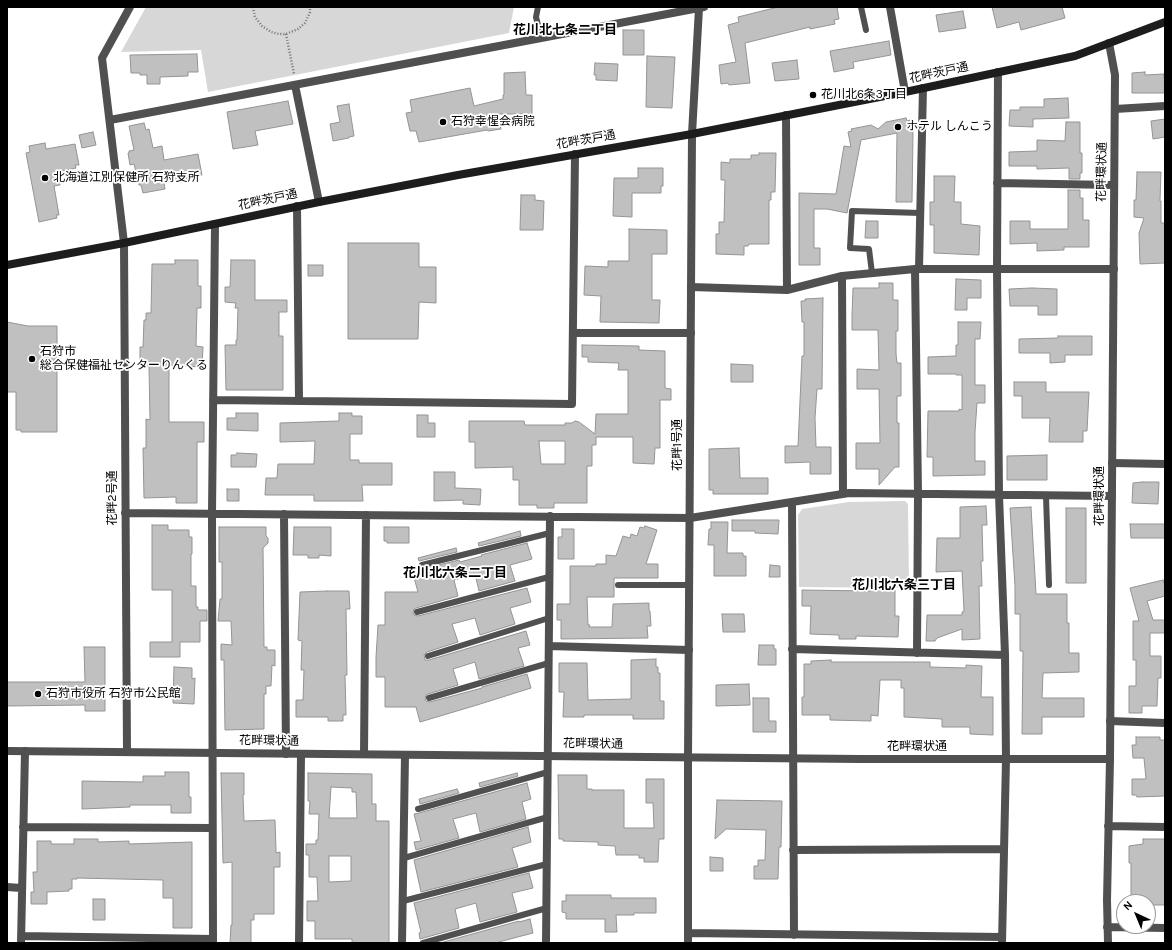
<!DOCTYPE html>
<html>
<head>
<meta charset="utf-8">
<style>
  body { margin:0 }
  #map { position:relative; width:1172px; height:950px; overflow:hidden; background:#fff; font-family:Karla,sans-serif }
  canvas { display:block }
  .frame { position:absolute; inset:0; border:8px solid #000; pointer-events:none }
  .north { position:absolute; left:1116px; top:894px; width:40px; height:40px; box-sizing:border-box; background:#fff; border:1px solid #999; border-radius:50%; rotate:316deg; font-size:11px; font-weight:700; line-height:16px; text-align:center; color:#000 }
  .north::after { content:''; display:block; margin:auto; width:14px; height:18px; background:#000; clip-path:polygon(50% 0,100% 100%,50% 72%,0 100%) }
</style>
</head>
<body>
<div id="map">
<canvas width="1172" height="950"></canvas>
<div class="frame"></div>
<div class="north">N</div>
</div>
<script>
const ctx = document.querySelector('canvas').getContext('2d');
ctx.lineJoin = 'round';
function paint(path, color) {
  ctx.fillStyle = color;
  ctx.fill(path, 'evenodd');
}
function poly(rows) {
  const path = new Path2D();
  for (const r of rows) {
    path.moveTo(r[0], r[1]);
    for (let i = 2; i < r.length; i += 2) path.lineTo(r[i], r[i + 1]);
  }
  return path;
}
function trace(path, color, width, dash) {
  ctx.strokeStyle = color;
  ctx.lineWidth = width;
  ctx.lineCap = dash ? 'butt' : 'round';
  ctx.setLineDash(dash || []);
  ctx.stroke(path);
}
function label(font, color, halo, rows, align = 'center') {
  ctx.font = font + ' Karla,"Noto Sans JP",sans-serif';
  ctx.lineWidth = 3.5;
  ctx.setLineDash([]);
  ctx.textBaseline = 'middle';
  ctx.strokeStyle = halo;
  ctx.fillStyle = color;
  for (const [text, x, y, turn = 0] of rows) {
    ctx.save();
    ctx.translate(x, y);
    ctx.rotate((+turn || 0) * Math.PI / 180);
    ctx.textAlign = isNaN(turn) ? turn : align;
    if (halo) ctx.strokeText(text, 0, 0);
    ctx.fillText(text, 0, 0);
    ctx.restore();
  }
}
const green = poly([
  [146,7,514,7,509,33,208,92,201,50,121,52],
  [905,501,908,504,909,588,799,587,798,515,802,509,849,502]
]);
const building = poly([
  [778,7,837,7,839,19,834,20,835,24,810,29,810,27,745,43,750,83,729,85,728,83,721,84,719,65,736,62,728,25,739,22,738,17,778,7],
  [992,7,1062,7,1065,18,1021,30,1019,22,997,28,992,7],
  [963,11,966,28,939,32,936,15,963,11],
  [623,30,644,30,644,55,623,55,623,30],
  [889,41,891,55,853,62,854,68,834,72,830,51,889,41],
  [197,54,198,72,188,72,188,76,160,77,160,84,147,84,147,75,140,75,140,73,131,73,130,55,197,54],
  [647,56,675,57,672,108,646,107,647,56],
  [797,60,799,79,775,81,772,63,797,60],
  [595,63,618,64,617,81,596,80,596,75,594,75,595,63],
  [525,72,526,95,532,95,532,114,498,114,501,129,488,131,487,130,419,142,416,131,410,131,406,113,412,112,410,100,470,88,474,106,503,99,503,95,504,95,504,73,525,72],
  [1145,72,1145,75,1164,74,1165,93,1132,93,1132,73,1145,72],
  [1068,98,1069,118,1033,119,1033,127,1009,126,1010,110,1020,110,1020,107,1044,107,1044,99,1068,98],
  [288,101,293,124,255,131,258,145,233,149,227,112,288,101],
  [349,104,354,136,349,137,349,138,333,141,330,124,340,122,337,106,349,104],
  [906,118,907,121,910,120,913,133,912,202,896,202,897,133,861,140,847,213,827,209,814,209,814,248,820,248,820,265,799,265,799,193,836,194,844,146,851,147,848,132,852,131,851,129,871,125,878,129,886,122,906,118],
  [1165,119,1165,137,1153,139,1151,121,1165,119],
  [1066,122,1080,122,1080,153,1082,153,1082,173,1080,173,1080,179,1069,179,1069,168,1037,169,1037,166,1009,166,1009,152,1037,151,1037,140,1065,141,1066,122],
  [144,123,146,130,149,129,153,148,162,146,164,160,198,154,202,175,164,183,165,189,143,193,141,185,139,185,134,164,130,165,128,153,129,153,129,151,134,150,129,126,144,123],
  [93,132,96,145,82,148,79,135,93,132],
  [45,143,46,149,75,144,79,165,75,165,76,168,58,172,60,185,54,186,59,215,56,215,57,218,39,222,26,153,30,152,29,146,45,143],
  [759,153,776,153,775,192,771,192,771,200,769,200,769,244,749,244,748,246,744,246,744,255,716,254,716,234,719,234,719,222,724,222,725,180,721,180,721,162,730,163,730,159,751,159,751,155,759,155,759,153],
  [638,168,663,168,663,186,661,186,661,193,632,193,632,217,613,216,614,178,638,178,638,168],
  [1137,172,1161,172,1160,201,1161,201,1161,223,1165,223,1165,263,1140,264,1139,233,1144,218,1134,217,1134,200,1136,200,1137,172],
  [934,176,955,176,954,202,961,202,961,224,980,226,979,255,934,253,934,225,930,225,930,202,934,202,934,176],
  [1068,190,1080,190,1080,198,1083,198,1083,220,1089,220,1089,247,1064,247,1064,250,1037,251,1037,243,1010,244,1010,221,1030,221,1030,229,1068,229,1068,190],
  [521,195,535,195,535,200,544,201,543,230,520,230,521,195],
  [866,221,878,221,878,238,865,238,866,221],
  [629,229,667,230,667,254,652,254,652,300,660,300,659,323,600,322,601,296,584,295,585,266,608,267,608,261,629,261,629,229],
  [348,243,419,243,419,267,436,267,436,303,419,302,418,339,348,339,348,243],
  [175,260,198,260,198,286,201,286,201,308,197,308,196,346,203,347,202,367,169,365,169,422,204,422,204,442,197,442,197,503,176,503,176,497,144,498,143,448,146,448,146,419,150,420,149,366,140,366,140,347,143,347,144,320,146,320,146,313,151,313,152,264,175,264,175,260],
  [231,260,255,260,255,300,287,300,287,312,279,312,279,336,283,336,283,390,226,390,225,345,236,345,236,340,237,340,238,308,235,308,236,303,225,302,225,287,230,287,231,260],
  [308,265,323,265,323,276,308,276,308,265],
  [956,279,981,280,981,298,967,298,967,310,955,310,956,279],
  [879,283,893,283,893,300,898,300,898,331,896,331,896,354,897,363,901,363,901,396,897,396,897,423,899,423,899,467,895,467,879,485,879,469,856,469,856,443,880,443,879,389,857,389,857,369,879,370,878,330,852,330,852,315,853,288,879,288,879,283],
  [1032,288,1057,289,1057,315,1038,315,1038,306,1010,306,1009,289,1032,288],
  [823,298,822,389,817,389,815,418,816,447,831,447,831,474,810,474,810,462,785,463,785,446,798,446,802,356,804,356,804,322,802,322,801,301,805,301,805,299,823,298],
  [7,322,28,326,57,326,57,432,21,432,21,430,16,430,16,392,7,392,7,322],
  [958,322,981,322,980,339,975,339,975,385,985,385,985,403,977,403,975,432,975,461,985,461,985,475,933,476,933,457,927,457,928,411,959,411,959,409,962,410,962,375,956,375,956,374,928,374,928,357,956,356,956,345,958,345,958,322],
  [1058,336,1092,336,1092,355,1065,355,1065,362,1050,363,1050,353,1019,353,1019,339,1058,338,1058,336],
  [582,345,639,346,639,350,665,351,665,388,671,389,671,400,660,400,660,448,655,448,654,464,633,463,633,437,596,437,596,445,592,445,592,466,587,466,587,503,554,503,554,508,537,508,537,505,519,505,519,480,513,480,513,467,475,468,475,442,469,442,469,421,524,421,525,425,565,425,565,423,572,423,575,421,579,422,595,434,596,414,628,414,628,370,618,370,619,363,588,362,588,357,582,357,582,345],
  [539,441,565,441,565,464,541,464,539,441],
  [731,364,753,365,753,382,731,382,731,364],
  [1014,382,1046,382,1046,392,1089,392,1087,431,1083,431,1083,442,1049,442,1050,418,1022,418,1022,396,1014,396,1014,382],
  [236,413,258,413,258,431,227,430,227,418,236,418,236,413],
  [339,413,352,413,352,416,362,416,362,434,350,434,350,460,359,460,359,463,392,463,392,485,362,485,363,501,314,501,314,495,265,495,266,478,277,478,278,464,314,464,315,441,280,442,280,423,339,421,339,413],
  [417,415,428,415,428,423,435,423,435,437,417,437,417,415],
  [739,448,740,478,768,478,768,494,713,494,713,490,709,490,709,449,739,448],
  [237,453,257,454,256,467,231,467,231,455,236,455,237,453],
  [1047,455,1047,480,1007,480,1007,456,1047,455],
  [434,472,455,472,455,488,481,489,480,505,463,504,463,500,434,501,434,472],
  [1142,482,1159,482,1158,504,1132,503,1133,483,1142,482],
  [227,489,239,489,239,501,227,501,227,489],
  [986,506,987,525,982,525,983,561,981,561,982,586,979,586,980,639,962,640,962,629,937,638,935,641,926,641,927,615,962,615,962,612,964,611,962,571,936,572,937,538,960,538,960,507,986,506],
  [1031,507,1036,594,1067,594,1067,623,1069,623,1069,653,1079,653,1079,672,1043,673,1042,698,1084,698,1084,717,1042,717,1042,734,1022,734,1023,651,1020,651,1020,614,1015,614,1015,586,1010,508,1031,507],
  [1066,508,1086,508,1086,583,1066,583,1066,508],
  [732,520,779,520,778,534,755,533,755,531,732,531,732,520],
  [711,522,728,522,727,553,743,553,743,556,746,556,746,576,714,576,714,545,708,545,709,529,711,529,711,522],
  [1130,524,1165,524,1165,538,1131,538,1130,524],
  [152,525,168,525,168,530,189,530,189,537,192,537,192,554,191,554,191,586,196,586,196,607,198,607,198,610,207,610,207,621,200,621,200,642,180,642,180,657,150,657,150,642,172,642,172,590,152,590,152,525],
  [645,526,657,530,646,564,658,564,658,578,614,578,614,597,587,597,588,625,590,625,589,627,612,627,613,604,649,603,649,610,650,611,651,626,647,626,648,638,561,639,561,620,557,620,557,604,570,604,570,566,596,566,596,564,606,564,606,555,616,556,623,536,630,538,631,534,637,536,640,527,644,528,645,526],
  [219,527,266,527,266,536,268,538,268,543,263,548,264,647,267,647,267,650,275,650,275,666,272,665,271,686,266,686,266,694,264,694,264,729,225,730,224,660,221,660,221,644,232,645,231,621,218,621,220,599,222,599,222,562,219,562,219,527],
  [294,527,331,527,331,556,319,555,319,558,308,558,308,555,293,555,294,527],
  [384,527,409,527,409,543,387,543,387,541,384,541,384,527],
  [562,529,574,529,574,559,558,559,558,537,562,537,562,529],
  [520,531,521,536,479,546,478,543,520,531],
  [527,543,532,559,510,565,515,581,479,591,475,574,454,580,458,596,416,608,414,609,413,613,414,615,418,616,527,588,531,602,510,608,515,624,480,635,475,618,452,624,458,642,427,652,424,655,425,660,429,660,526,631,530,645,518,648,524,666,479,679,475,662,453,669,458,685,428,694,426,695,425,699,426,701,430,702,482,688,482,687,527,674,531,688,477,705,420,722,416,707,385,707,385,677,376,677,376,657,378,625,385,625,385,592,418,592,413,574,419,573,418,570,459,560,460,562,482,556,481,555,527,543],
  [456,548,457,552,419,561,418,558,456,548],
  [770,565,780,566,780,577,769,577,770,565],
  [1163,580,1165,586,1165,596,1147,601,1153,620,1165,620,1165,633,1150,633,1150,656,1161,656,1161,678,1158,678,1157,706,1142,706,1142,713,1129,713,1129,686,1136,686,1136,660,1133,660,1133,621,1139,621,1130,588,1163,580],
  [871,589,895,590,895,616,899,616,898,637,856,636,856,639,839,639,839,635,810,634,811,606,802,606,802,590,871,591,871,589],
  [327,591,349,591,350,609,346,609,347,675,345,675,346,715,343,715,343,721,328,721,328,717,296,717,296,700,303,700,304,670,301,670,302,641,298,640,300,592,327,591],
  [722,614,744,614,745,632,723,632,722,614],
  [759,645,774,645,774,649,776,649,776,665,758,665,759,645],
  [84,647,105,647,105,711,85,711,85,705,7,706,7,682,85,682,84,647],
  [656,659,656,667,658,667,658,673,660,673,660,701,664,701,664,719,633,719,633,715,584,715,584,717,563,717,564,692,559,692,559,663,587,663,588,700,631,699,631,660,656,659],
  [831,660,831,662,930,662,930,667,966,668,966,665,982,666,981,697,993,697,993,735,970,734,970,727,942,727,942,719,904,717,904,688,901,688,901,680,880,680,878,716,871,715,871,721,830,720,830,715,802,715,802,697,804,697,804,664,811,664,811,661,831,660],
  [174,667,192,668,192,679,195,678,194,704,173,703,174,667],
  [749,684,750,705,716,706,716,685,749,684],
  [753,698,769,698,769,721,776,721,776,732,753,732,753,698],
  [1136,737,1160,737,1160,740,1165,740,1165,796,1137,797,1136,795,1132,795,1132,779,1146,779,1144,758,1133,758,1132,745,1136,745,1136,737],
  [165,772,189,772,189,797,191,797,191,813,171,813,171,805,130,805,130,807,82,809,82,781,143,782,143,776,165,776,165,772],
  [221,773,244,773,244,795,243,795,244,821,275,820,276,850,276,853,280,852,280,867,274,867,274,914,254,914,254,920,251,920,251,943,230,943,231,925,232,925,232,862,223,863,221,773],
  [308,773,372,774,372,804,376,804,376,821,389,821,389,943,352,943,352,939,315,939,315,921,307,921,307,901,318,901,317,877,309,877,309,855,306,855,306,844,316,844,316,840,318,840,319,814,309,814,310,801,308,801,308,773],
  [331,787,352,788,352,792,356,792,357,818,329,818,331,787],
  [329,856,351,856,351,881,329,882,329,856],
  [517,773,518,776,480,787,479,783,517,773],
  [558,775,587,775,587,789,592,789,592,790,624,790,624,828,654,828,653,803,646,803,646,779,664,779,664,839,659,839,658,862,644,862,644,858,639,858,639,855,616,855,615,846,598,845,598,842,563,841,563,839,559,839,558,775],
  [527,783,531,799,522,802,526,819,480,832,476,813,453,819,459,838,416,850,414,842,421,841,414,814,419,813,527,783],
  [457,789,459,793,420,804,419,799,457,789],
  [717,800,782,801,781,847,779,847,778,879,754,879,754,866,758,866,758,860,765,860,766,830,726,829,715,839,717,800],
  [528,827,531,842,512,848,518,867,421,892,414,860,528,827],
  [74,839,98,839,98,842,129,841,129,844,192,842,192,928,173,928,173,898,163,898,163,880,77,878,77,879,72,879,72,889,69,889,69,891,47,892,47,904,31,904,31,892,34,892,33,872,37,872,37,841,51,841,51,844,74,844,74,839],
  [1143,839,1165,839,1165,905,1148,905,1148,902,1131,902,1131,863,1129,863,1129,846,1143,844,1143,839],
  [710,857,723,858,723,871,710,871,710,857],
  [529,873,533,888,512,893,517,912,480,922,476,903,455,909,459,928,420,939,419,933,421,932,414,903,529,873],
  [566,895,611,895,611,898,656,898,656,913,634,913,634,915,616,915,617,932,605,932,605,919,566,919,566,913,562,912,562,901,566,901,566,895],
  [93,899,105,899,105,920,93,920,93,899],
  [530,919,533,933,495,943,440,943,519,921,519,922,530,919]
]);
const path = poly([
  [253,7,255,17,262,26,271,32,279,34,286,34,298,29,305,23,310,12,310,7],
  [286,34,294,74]
]);
const service = poly([
  [538,7,536,17,541,38],
  [861,7,866,30],
  [872,273,869,249,850,248,852,211,921,213],
  [1046,496,1049,585],
  [422,565,550,533],
  [618,585,689,585],
  [417,612,549,577],
  [428,656,549,618],
  [429,698,549,663],
  [418,809,548,772],
  [404,858,548,817],
  [403,901,547,864],
  [423,943,547,908]
]);
const minor = poly([
  [890,7,905,92],
  [998,72,997,268,999,495,1005,655,1006,759,1002,943],
  [295,85,319,202],
  [1115,109,1165,106],
  [786,115,787,290],
  [110,120,704,7],
  [692,134,699,8],
  [997,183,1114,185],
  [297,206,299,401],
  [915,269,918,494,917,653],
  [919,269,923,88],
  [842,276,843,494],
  [691,287,787,290,842,276,915,269,1114,269],
  [573,333,691,333],
  [213,400,572,404,575,154],
  [1112,463,1165,464],
  [792,502,794,935],
  [125,513,690,518,849,493,1112,496],
  [284,514,286,754],
  [549,646,689,650],
  [792,649,1005,655],
  [1110,721,1165,723],
  [127,752,124,243,102,58,130,7],
  [364,754,366,515],
  [1108,826,1165,827],
  [23,827,212,828],
  [793,850,1004,849],
  [7,887,21,888],
  [1107,927,1165,928],
  [688,933,1002,937],
  [21,936,213,939],
  [21,943,25,751],
  [213,943,212,513,215,224],
  [299,943,301,754],
  [402,943,405,755],
  [546,943,550,516],
  [688,943,688,757],
  [1108,943,1107,900,1110,759]
]);
const tertiary = poly([
  [7,751,861,759,1110,759,1115,75,1109,43],
  [688,757,692,134]
]);
const secondary = poly([
  [7,265,124,243,319,202,458,175,692,134,905,92,1075,56,1165,22]
]);
const markers = [
  [813,95,4,"#000"],
  [443,122,4,"#000"],
  [898,127,4,"#000"],
  [45,178,4,"#000"],
  [32,359,4,"#000"],
  [38,694,4,"#000"]
];
const streetNames = [
  ["花畔茨戸通",939,73,-12],
  ["花畔茨戸通",586,140,-10],
  ["花畔環状通",1102,172,-89],
  ["花畔茨戸通",268,200,-12],
  ["花畔1号通",678,445,-90],
  ["花畔環状通",1100,496,-90],
  ["花畔2号通",113,498,-90],
  ["花畔環状通",269,741,1],
  ["花畔環状通",593,744,1],
  ["花畔環状通",917,747]
];
const poiNames = [
  ["花川北6条3丁目",821,95],
  ["石狩幸惺会病院",451,122],
  ["ホテル しんこう",906,127],
  ["北海道江別保健所 石狩支所",53,178],
  ["石狩市",40,352],
  ["総合保健福祉センターりんくる",40,366],
  ["石狩市役所 石狩市公民館",46,694]
];
const neighbourhoodNames = [
  ["花川北七条二丁目",565,30],
  ["花川北六条二丁目",455,573],
  ["花川北六条三丁目",904,585]
];
paint(green, '#d7d7d7');
paint(building, '#c0c0c0');
trace(building, '#949494', 1);
trace(path, '#727272', 2.5, [1, 2]);
trace(service, '#505050', 6);
trace(minor, '#505050', 8);
trace(tertiary, '#505050', 8);
trace(secondary, '#1d1d1d', 8);
for (const [x, y, r, color] of markers) {
  const dot = new Path2D();
  dot.arc(x, y, r, 0, 2 * Math.PI);
  ctx.fillStyle = color;
  ctx.fill(dot);
  trace(dot, '#fff', 1.5);
}
label('12px', '#000', '#fff', streetNames);
label('12px', '#000', '#fff', poiNames, 'left');
label('bold 13px', '#000', '#fff', neighbourhoodNames);
</script>
</body>
</html>
